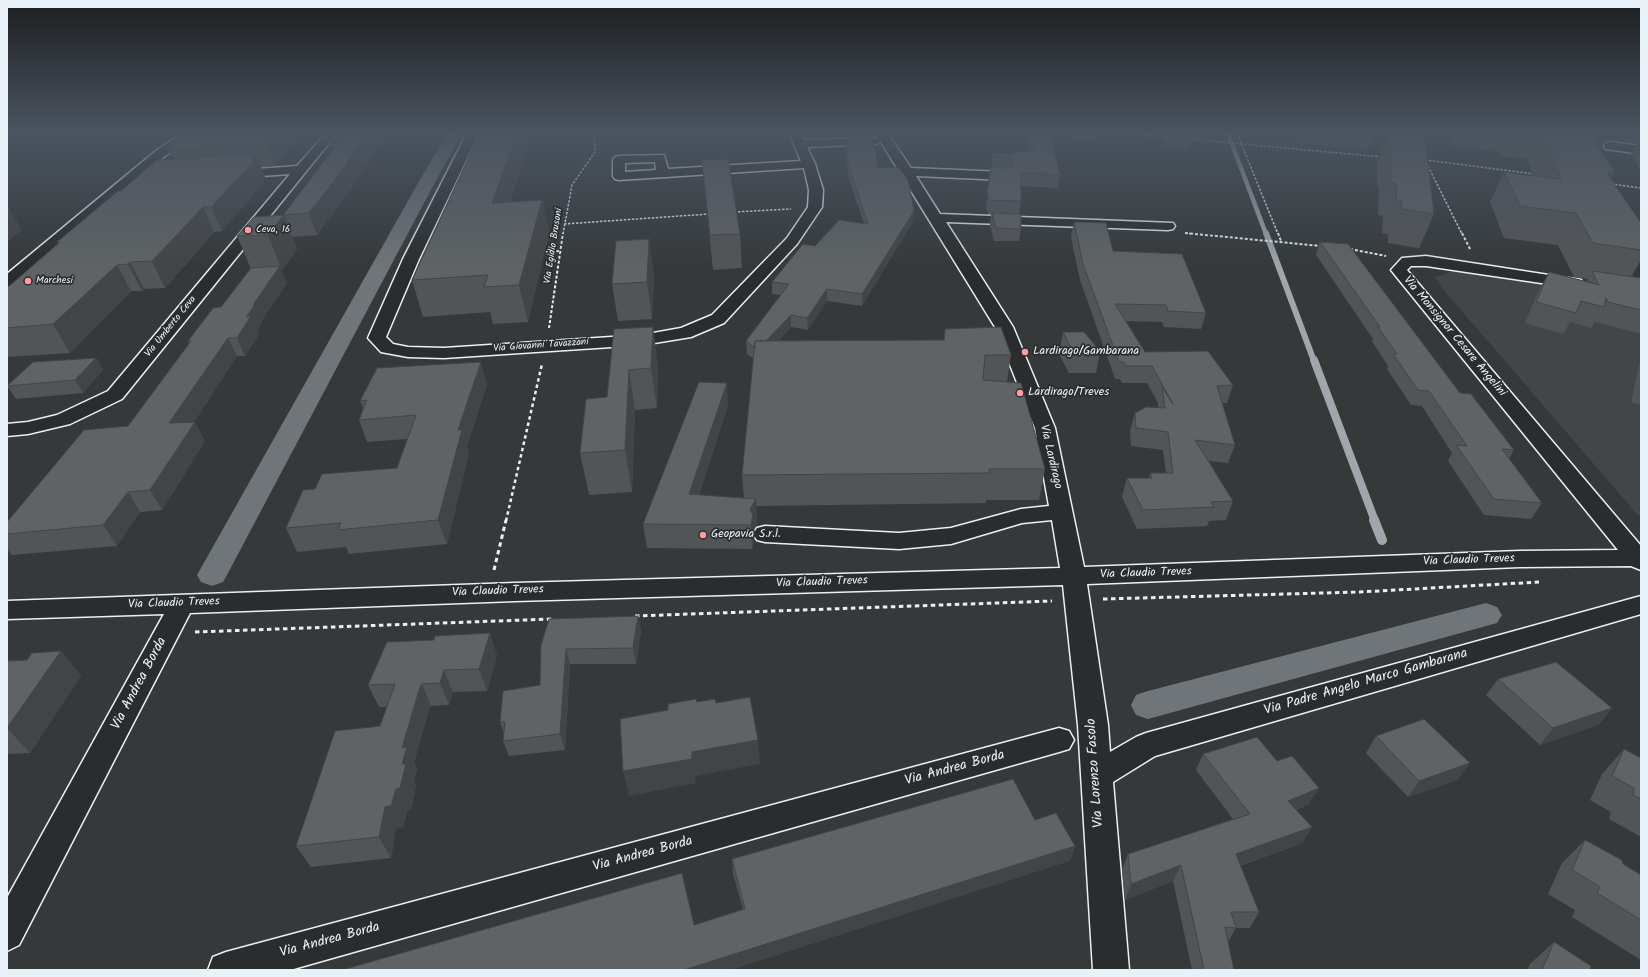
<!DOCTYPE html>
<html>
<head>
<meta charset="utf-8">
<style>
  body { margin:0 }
  #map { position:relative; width:1648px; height:977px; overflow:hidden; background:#35393a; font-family:Kalam,sans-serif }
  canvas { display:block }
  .frame { position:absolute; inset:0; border:8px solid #e8f1f8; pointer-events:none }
</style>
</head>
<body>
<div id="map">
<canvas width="1648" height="977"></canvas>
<div class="frame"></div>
</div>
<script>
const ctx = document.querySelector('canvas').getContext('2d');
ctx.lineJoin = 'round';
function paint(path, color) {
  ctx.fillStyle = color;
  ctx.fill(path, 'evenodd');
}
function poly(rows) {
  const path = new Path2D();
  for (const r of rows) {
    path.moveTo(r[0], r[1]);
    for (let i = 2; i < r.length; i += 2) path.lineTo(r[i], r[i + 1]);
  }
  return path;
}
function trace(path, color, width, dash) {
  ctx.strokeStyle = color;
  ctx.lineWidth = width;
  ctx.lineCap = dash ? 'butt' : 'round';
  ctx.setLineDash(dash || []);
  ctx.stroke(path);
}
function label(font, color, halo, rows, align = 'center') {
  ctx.font = font + ' Kalam,sans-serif';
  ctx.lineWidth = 3.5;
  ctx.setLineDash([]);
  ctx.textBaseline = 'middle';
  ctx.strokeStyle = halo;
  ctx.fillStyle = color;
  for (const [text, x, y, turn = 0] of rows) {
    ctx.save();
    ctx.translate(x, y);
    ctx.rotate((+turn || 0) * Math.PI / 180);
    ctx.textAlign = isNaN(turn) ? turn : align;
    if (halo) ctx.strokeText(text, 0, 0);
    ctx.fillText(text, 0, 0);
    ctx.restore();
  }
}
const built = poly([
  [1453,271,1597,292,1641,302,1641,517,1636,513,1442,288,1435,277]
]);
const streamFar3 = poly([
  [1228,133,1231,141],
  [1232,144,1266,234]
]);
const streamFar2 = poly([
  [1266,233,1314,361]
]);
const streamFar1 = poly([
  [1314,360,1375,521]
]);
const stream = poly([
  [1374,520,1382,540]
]);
const canal = poly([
  [449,133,463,133,442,169,227,575,223,582,212,586,201,582,197,575,426,169,449,133],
  [1486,603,1497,607,1502,615,1497,623,1148,719,1136,715,1131,705,1136,695,1148,691,1486,603]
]);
const pathFar3 = poly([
  [1117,133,1167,137],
  [1237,133,1278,234],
  [1416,133,1418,139],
  [1188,139,1382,157],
  [1425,160,1535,174],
  [1428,166,1462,234],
  [1611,184,1641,188],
  [734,212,791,209],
  [564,224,709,214],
  [1185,233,1193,234],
  [563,234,572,185,595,152,594,133]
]);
const pathFar2 = poly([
  [1185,233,1321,246],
  [1278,233,1281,241],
  [1462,233,1470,249],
  [1350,249,1386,256],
  [541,252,560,251],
  [549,328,563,233]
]);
const pathFar1 = poly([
  [506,521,542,364]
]);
const path = poly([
  [494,570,506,520],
  [1103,599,1360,592,1539,582],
  [635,616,1052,601],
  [195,632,552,619]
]);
const minor = poly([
  [183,133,198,133,165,156,13,285,7,287,7,274,157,150,183,133],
  [334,133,353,133,351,135,336,139,329,143,122,399,70,424,28,434,7,436,7,424,28,422,57,415,108,391,290,174,233,178,229,177,227,174,229,171,297,166,321,139,334,133],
  [467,133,479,133,419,259,386,337,393,344,408,347,444,348,642,335,681,328,712,315,787,238,808,207,809,190,804,168,619,180,615,179,613,176,613,160,615,157,619,156,664,155,668,169,801,161,789,133,801,133,804,140,879,138,875,133,887,133,911,168,1005,172,1009,173,1011,176,1009,179,1005,180,916,176,940,214,1173,223,1175,226,1173,229,1168,230,946,222,1013,327,1055,428,1084,567,1520,551,1618,550,1391,270,1402,258,1426,256,1581,280,1583,283,1581,286,1575,288,1426,266,1411,266,1407,270,1641,546,1641,570,1631,566,1520,567,1087,584,1108,725,1110,752,1136,737,1146,733,1641,596,1641,614,1155,756,1113,782,1129,970,1093,970,1078,725,1063,585,515,601,190,613,19,945,7,951,7,898,164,614,7,619,7,601,515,583,1060,568,1052,520,1022,523,951,544,899,549,765,542,757,540,753,534,757,528,765,526,899,533,951,528,1021,509,1049,506,1035,428,995,327,881,142,876,144,807,147,815,164,823,190,822,207,797,244,724,323,691,337,642,345,444,358,408,357,381,352,368,338,403,259,467,133],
  [655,162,656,170,625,172,625,163,655,162],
  [1610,142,1641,146,1641,154,1606,149,1604,146,1606,143,1610,142],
  [1059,728,1069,731,1074,740,1069,749,1059,752,290,970,208,970,213,957,226,952,1059,728]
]);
const wall = poly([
  [302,133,275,166,261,167,265,177,263,180,264,182,222,231,214,232,165,288,144,289,142,291,131,291,70,353,7,357,7,288,58,244,57,242,121,191,173,159,167,147],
  [382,133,384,138,351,189,317,235,292,237,297,249,282,270,281,270,287,283,262,320,262,322,257,330,259,334,245,356,237,356,194,422,205,441,162,510,140,512,117,546,12,555,7,549,7,522,128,426,189,344,188,341,221,307,251,269,237,236,283,215,333,149,329,139],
  [532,133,510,202,542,200,549,233,528,322,493,324,490,312,423,317,412,280],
  [845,133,862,133,862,136,845,137],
  [1026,133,1050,133,1060,175,1058,188,1021,186,1021,201,1019,214,1021,229,1019,241,994,241,990,225,991,214,988,214,986,207,993,153,1013,154,1014,151,1030,152],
  [1072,133,1099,133,1098,142,1071,140],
  [1163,133,1191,133,1188,149,1165,147],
  [1292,133,1374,133,1367,150,1293,142],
  [1451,133,1589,133,1615,173,1611,179,1641,223,1641,260,1631,277,1641,278,1641,334,1596,322,1595,321,1591,328,1570,322,1563,334,1525,323,1538,292,1549,272,1586,282,1588,279,1574,277,1558,245,1504,238,1490,202,1504,172,1533,175,1527,159,1500,156,1499,152,1455,146],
  [1619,133,1641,133,1641,171,1631,154,1637,144,1625,142],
  [1388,134,1434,214,1419,248,1388,243,1388,234,1382,233,1383,216,1378,215,1379,187,1377,186,1377,163],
  [846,137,878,168,913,221,862,306,827,301,808,330,791,327,778,341,1011,355,1007,382,1045,469,1039,500,986,500,986,503,756,506,757,523,754,530,754,539,752,549,647,548,643,524,728,405,699,495,744,499,742,475,754,359,747,354,746,341,781,295,772,294,772,282,815,246,864,224,848,176,846,147],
  [702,160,740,234,742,268,713,270],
  [1074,222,1113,251,1206,313,1201,329,1164,327,1162,322,1125,321,1145,352,1233,385,1227,403,1222,403,1235,445,1228,463,1209,461,1233,501,1226,520,1209,521,1207,526,1137,529,1122,497,1127,478,1149,478,1150,473,1166,473,1163,450,1131,446,1130,431,1135,413,1158,408,1158,403,1147,383,1122,383,1120,379,1115,379,1080,280,1071,237],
  [1320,242,1460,393,1514,450,1509,459,1542,503,1531,519,1484,515,1448,461,1452,453,1422,406,1411,405,1387,369,1388,366,1372,341,1373,339,1316,255],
  [654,274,652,319,618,321,612,284],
  [614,329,658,365,657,408,635,410,632,492,589,495,580,453,607,397],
  [1063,332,1100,351,1096,373,1069,373,1059,354],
  [1641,357,1641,405,1631,402],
  [96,358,103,370,83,393,16,399,7,386],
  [487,384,467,446,469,453,447,544,349,554,346,547,297,552,286,528,315,489,397,468,407,439,367,442,359,420,363,408,360,401],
  [638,616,641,631,636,664,570,664,565,750,509,756,503,741,504,734,500,722,540,685,541,645],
  [434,640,497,655,487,691,453,692,449,705,431,706,429,709,414,763,417,769,414,781,416,785,411,809,407,811,403,827,396,829,391,858,311,867,296,846,380,726,387,707,379,707,368,685],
  [61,651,81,676,30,753,7,754,7,661,27,660],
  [1498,679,1612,708,1598,725,1540,745,1486,695],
  [1376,736,1470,763,1457,780,1408,797,1366,753],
  [1624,749,1641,758,1641,837,1609,819,1611,812,1590,800,1602,774],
  [1203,754,1309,804,1296,810,1312,827,1302,843,1240,866,1259,912,1250,928,1236,928,1228,942,1234,970,1192,970,1173,881,1125,900,1122,870,1128,854,1233,819,1196,770],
  [1035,820,1075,846,1070,861,694,925,743,909,733,874,732,859],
  [1585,840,1623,864,1641,875,1641,960,1572,917,1575,910,1548,894,1562,863],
  [1554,942,1590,970,1527,970,1530,964]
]);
const shadedWall = poly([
  [277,133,302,133,275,166,266,144],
  [368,133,382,133,384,138,351,189,317,235,309,213],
  [517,133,532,133,499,236,492,203],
  [256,154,265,177,263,180,264,182,222,231,211,207],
  [542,200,549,233,528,322,519,285],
  [7,205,22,230,7,242],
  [203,207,214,232,165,288,152,261],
  [914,211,913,221,862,306,862,294],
  [284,215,297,249,282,270,268,235],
  [649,239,654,274,652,319,647,282],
  [130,262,144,289,142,291,128,264],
  [117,265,131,291,70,353,53,324],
  [280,266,287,283,262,320,262,322,257,330,259,334,245,356,237,338,253,305],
  [827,289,827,301,808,330,807,318],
  [791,315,791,327,758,363,758,350],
  [653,327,658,365,657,408,651,368],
  [228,338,237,356,180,443,169,423],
  [96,358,103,370,83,393,75,380],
  [481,362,487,384,467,446,469,453,447,544,438,520,458,430],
  [629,370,635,410,632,492,625,450],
  [727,383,728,405,691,518,689,494],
  [195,422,205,441,162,510,150,490],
  [128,492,140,512,117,546,103,525],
  [756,499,757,523,754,530,754,539,752,549,750,509],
  [638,616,641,631,636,664,633,648],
  [490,633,497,655,487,691,479,669],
  [566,649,570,664,565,750,560,734],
  [61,651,81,676,30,753,7,728],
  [444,670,453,692,449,705,440,683],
  [422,684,431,706,429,709,414,763,417,769,414,781,416,785,411,809,407,811,403,827,396,829,391,858,379,837,385,807,396,789,402,764,402,748,420,687],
  [1612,708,1598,725,1540,745,1553,728],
  [758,740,760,764,695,776,696,783,629,796,623,771,692,752],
  [1470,763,1457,780,1408,797,1419,781],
  [1319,788,1309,804,1279,817,1288,801],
  [1312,827,1302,843,1227,870,1236,854],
  [1075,846,1070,861,731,970,684,970],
  [1181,865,1173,881,1125,900,1131,884]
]);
const building = poly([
  [185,133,277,133,266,144,172,150,175,147,167,147,185,133],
  [334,133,368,133,344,168,309,213,283,215,342,138,329,139,334,133],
  [480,133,517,133,492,203,542,200,519,285,484,287,488,275,412,280,480,133],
  [1030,133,1050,133,1060,175,1021,172,1021,201,989,200,987,192,991,167,1007,168,1011,167,1014,163,1011,158,993,156,993,153,1014,154,1014,151,1034,152,1030,133],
  [1179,133,1191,133,1192,134,1179,133],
  [1542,133,1589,133,1615,173,1607,172,1615,185,1641,223,1641,250,1593,243,1576,213,1520,206,1504,172,1561,179,1542,133],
  [1388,134,1425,138,1434,214,1402,209,1401,201,1396,200,1396,184,1391,183,1391,156,1389,155,1388,134],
  [869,136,875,145,878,168,898,167,908,180,914,211,862,294,827,289,807,318,791,315,766,341,755,341,755,348,746,341,789,284,772,282,803,244,815,246,839,220,868,224,848,165,846,137,869,136],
  [256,154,252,160,255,160,211,207,203,207,152,261,130,262,128,264,117,265,53,324,7,328,7,288,60,242,57,242,118,191,121,191,157,160,256,154],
  [728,159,740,234,710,235,702,160,728,159],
  [992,213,1021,214,1021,229,996,228,992,213],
  [284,215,268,235,237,236,254,217,284,215],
  [1074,222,1106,223,1113,251,1182,254,1206,313,1168,311,1166,305,1115,304,1145,352,1208,351,1233,385,1217,386,1235,445,1195,440,1233,501,1211,502,1214,507,1143,510,1127,478,1152,478,1150,473,1173,473,1168,432,1136,428,1135,413,1146,407,1165,408,1162,387,1173,404,1152,366,1126,366,1124,362,1119,362,1083,264,1074,222],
  [649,239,647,282,612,284,616,241,649,239],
  [1320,242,1348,244,1460,393,1471,394,1514,450,1502,449,1542,503,1494,499,1456,445,1467,446,1429,391,1418,390,1393,354,1397,354,1378,327,1380,327,1320,242],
  [280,266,253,305,255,305,246,317,251,316,237,338,228,338,169,423,195,422,150,490,128,492,103,525,7,534,7,522,84,430,128,426,191,341,188,341,213,308,221,307,251,268,280,266],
  [1592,271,1641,278,1641,310,1608,302,1606,298,1604,307,1581,301,1576,313,1536,302,1549,272,1599,285,1592,271],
  [653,327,651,368,629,370,625,450,580,453,586,399,607,397,614,329,653,327],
  [1001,327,1011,355,985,355,983,380,1021,383,1045,469,989,469,990,473,742,475,755,341,944,340,945,329,1001,327],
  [1063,332,1084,332,1100,351,1073,352,1063,332],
  [96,358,75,380,7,386,33,362,96,358],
  [481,362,458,430,462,430,438,520,338,530,341,523,286,528,303,490,315,489,322,474,397,468,416,415,359,420,367,400,360,401,377,368,481,362],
  [699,382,727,383,689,494,756,499,750,509,753,515,751,525,643,524,699,382],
  [638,616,633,648,566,649,560,734,503,741,505,722,500,722,503,691,540,685,541,645,549,619,638,616],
  [490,633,479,669,444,670,440,683,422,684,420,687,402,748,407,747,402,764,406,764,400,788,396,789,391,806,385,807,379,837,296,846,335,731,380,726,395,684,368,685,387,642,434,640,435,636,490,633],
  [61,651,7,728,7,661,27,660,32,653,61,651],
  [1556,662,1612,708,1553,728,1498,679,1556,662],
  [750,697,758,740,692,752,692,759,623,771,620,719,668,710,668,704,696,699,697,702,715,699,716,703,750,697],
  [1424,719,1470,763,1419,781,1376,736,1424,719],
  [1257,737,1277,761,1292,756,1319,788,1288,801,1312,827,1236,854,1259,912,1231,912,1236,928,1225,927,1234,970,1204,970,1181,865,1131,884,1128,854,1250,814,1203,754,1257,737],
  [1624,749,1641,758,1641,799,1633,795,1634,788,1612,776,1624,749],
  [1013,779,1035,820,1056,813,1075,846,684,970,342,970,682,873,694,925,745,909,732,859,1013,779],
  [1585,840,1622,860,1623,864,1641,875,1641,920,1597,893,1600,887,1572,870,1585,840],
  [1554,942,1591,966,1590,970,1542,970,1554,942]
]);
const markers = [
  [248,230,4,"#ff9aa2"],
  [28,281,4,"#ff9aa2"],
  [1025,352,4,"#ff9aa2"],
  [1020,393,4,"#ff9aa2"],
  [703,535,4,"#ff9aa2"]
];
const farPoinames = [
  ["Ceva, 16",256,230],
  ["Marchesi",36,281]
];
const farStreetnames = [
  ["Via Egidio Brusoni",554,246,-81],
  ["Via Umberto Ceva",171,327,-51],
  ["Via Giovanni Tavazzani",541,346,-4]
];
const streetNames = [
  ["Via Monsignor Cesare Angelini",1454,337,50],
  ["Via Lardirago",1050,457,77],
  ["Via Claudio Treves",1469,561,-2],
  ["Via Claudio Treves",1146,574,-2],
  ["Via Claudio Treves",822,583,-2],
  ["Via Claudio Treves",498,592,-2],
  ["Via Claudio Treves",174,604,-2]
];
const poiNames = [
  ["Lardirago/Gambarana",1033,352],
  ["Lardirago/Treves",1028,393],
  ["Geopavia S.r.l.",711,535]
];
const nearStreetnames = [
  ["Via Padre Angelo Marco Gambarana",1366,683,-16],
  ["Via Andrea Borda",140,684,-62],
  ["Via Andrea Borda",955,769,-15],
  ["Via Lorenzo Fasolo",1096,773,-94],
  ["Via Andrea Borda",643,855,-15],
  ["Via Andrea Borda",330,941,-15]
];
paint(built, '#424647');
trace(streamFar3, '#a0a7ac', 4.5);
trace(streamFar2, '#a0a7ac', 6);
trace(streamFar1, '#a0a7ac', 8);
trace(stream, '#a0a7ac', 10);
paint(canal, '#707579');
trace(minor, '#e8f1f8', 3);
trace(pathFar3, '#e8f1f8', 1.5, [2.5, 1.5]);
trace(pathFar2, '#e8f1f8', 2, [3, 2]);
trace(pathFar1, '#e8f1f8', 2.5, [3.5, 3]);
trace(path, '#e8f1f8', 3, [4.5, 3.5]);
paint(minor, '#2a2d2e');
paint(wall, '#525557');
paint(shadedWall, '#424547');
paint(building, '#5f6365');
trace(building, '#424547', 1);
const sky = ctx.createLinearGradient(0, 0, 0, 270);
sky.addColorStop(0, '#1d1f20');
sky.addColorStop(0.49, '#4b5460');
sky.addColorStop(1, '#4b546000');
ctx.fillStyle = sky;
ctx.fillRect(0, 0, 1648, 270);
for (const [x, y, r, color] of markers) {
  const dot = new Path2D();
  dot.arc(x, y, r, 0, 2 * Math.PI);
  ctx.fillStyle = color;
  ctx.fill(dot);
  trace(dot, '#2a2d2e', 1.5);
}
label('10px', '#e8f1f8', '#2a2d2e', farPoinames, 'left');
label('10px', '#e8f1f8', '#2a2d2e', farStreetnames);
label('12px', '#e8f1f8', '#2a2d2e', streetNames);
label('12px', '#e8f1f8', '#2a2d2e', poiNames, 'left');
label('14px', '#e8f1f8', '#2a2d2e', nearStreetnames);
</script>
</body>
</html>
